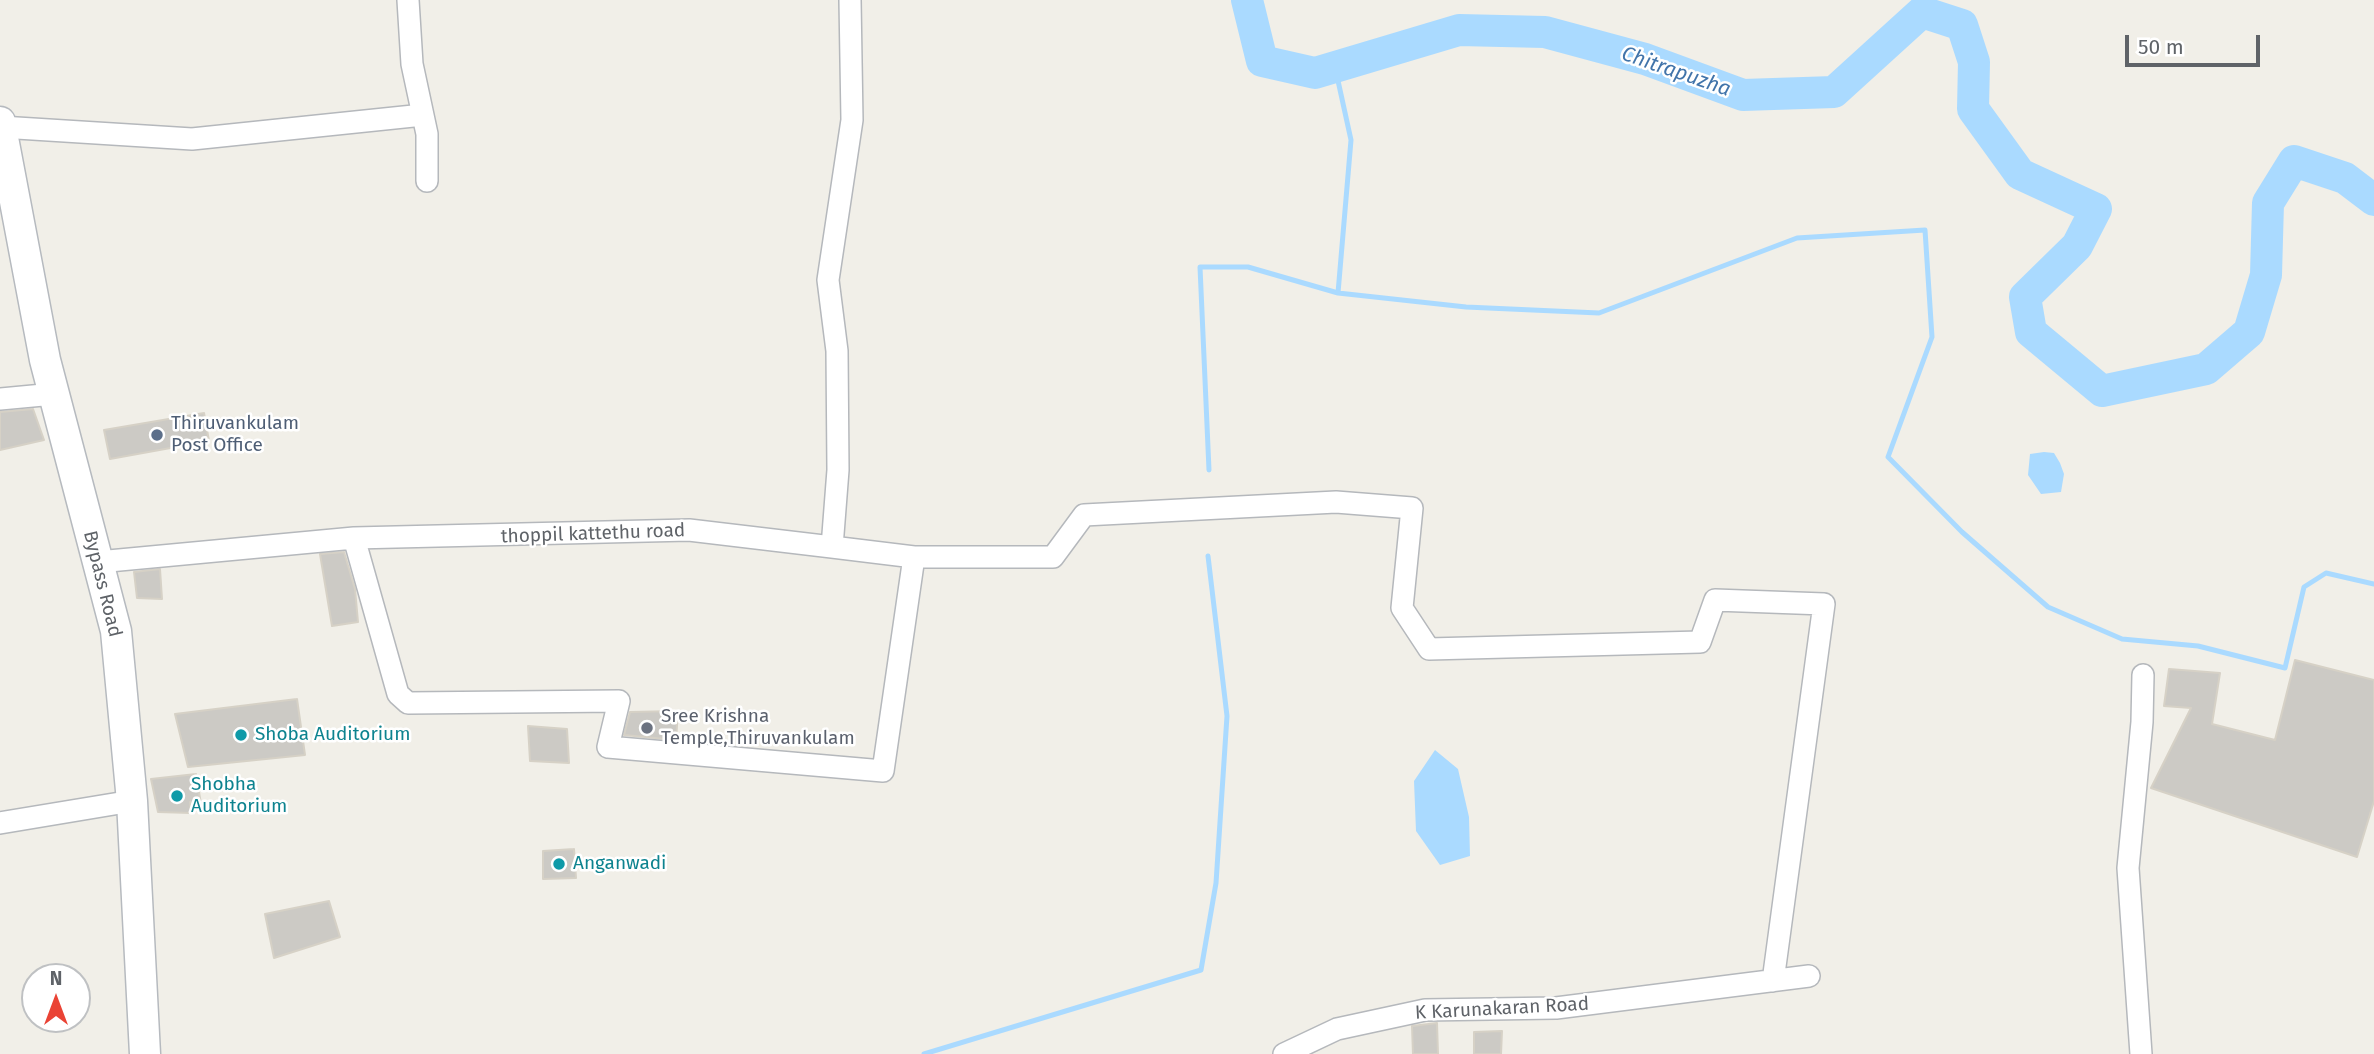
<!DOCTYPE html>
<html>
<head>
<meta charset="utf-8">
<style>
  body { margin:0 }
  #map { position:relative; width:2374px; height:1054px; overflow:hidden; background:#f1efe8; font-family:"Fira Sans",sans-serif }
  canvas { display:block }
  .north { position:absolute; left:21px; top:963px; width:70px; height:70px; box-sizing:border-box; background:#fff; border:2px solid #bfc1c3; border-radius:50%; rotate:0deg; font-size:19px; font-weight:700; line-height:28px; text-align:center; color:#5f6368 }
  .north::after { content:''; display:block; margin:auto; width:24px; height:32px; background:#ea4335; clip-path:polygon(50% 0,100% 100%,50% 72%,0 100%) }
  .scale { position:absolute; left:2125px; top:35px; width:135px; height:32px; box-sizing:border-box; border:4px solid #5f6368; border-top:0; padding-left:9px; font-size:21px; line-height:24px; white-space:nowrap; color:#5f6368; -webkit-text-stroke:5px #fff; paint-order:stroke }
</style>
</head>
<body>
<div id="map">
<canvas width="2374" height="1054"></canvas>
<div class="north">N</div>
<div class="scale">50 m</div>
</div>
<script>
const ctx = document.querySelector('canvas').getContext('2d');
ctx.lineJoin = 'round';
function paint(path, color) {
  ctx.fillStyle = color;
  ctx.fill(path, 'evenodd');
}
function poly(rows) {
  const path = new Path2D();
  for (const r of rows) {
    path.moveTo(r[0], r[1]);
    for (let i = 2; i < r.length; i += 2) path.lineTo(r[i], r[i + 1]);
  }
  return path;
}
function trace(path, color, width, dash) {
  ctx.strokeStyle = color;
  ctx.lineWidth = width;
  ctx.lineCap = dash ? 'butt' : 'round';
  ctx.setLineDash(dash || []);
  ctx.stroke(path);
}
function label(font, color, halo, rows, align = 'center') {
  ctx.font = font + ' "Fira Sans",sans-serif';
  ctx.lineWidth = 5;
  ctx.setLineDash([]);
  ctx.textBaseline = 'middle';
  ctx.strokeStyle = halo;
  ctx.fillStyle = color;
  for (const [text, x, y, turn = 0] of rows) {
    ctx.save();
    ctx.translate(x, y);
    ctx.rotate((+turn || 0) * Math.PI / 180);
    ctx.textAlign = isNaN(turn) ? turn : align;
    if (halo) ctx.strokeText(text, 0, 0);
    ctx.fillText(text, 0, 0);
    ctx.restore();
  }
}
const water = poly([
  [2044,452,2054,453,2060,463,2064,474,2061,492,2041,494,2028,475,2030,454],
  [1435,750,1458,769,1469,817,1470,856,1440,865,1416,831,1414,781]
]);
const stream = poly([
  [1335,67,1351,140,1338,293,1466,307,1599,313,1797,238,1925,230,1932,337,1888,457,1962,532,2048,607,2122,639,2198,646,2285,668,2304,587,2326,573,2374,584],
  [1209,470,1200,267,1248,267,1338,293],
  [924,1054,1201,970,1216,883,1227,716,1208,556]
]);
const river = poly([
  [1247,0,1262,61,1315,73,1459,30,1545,32,1645,59,1743,95,1834,92,1922,12,1962,25,1974,62,1973,109,2020,174,2096,209,2077,246,2025,297,2031,332,2102,391,2206,369,2249,332,2266,275,2268,203,2294,161,2345,178,2374,200]
]);
const building = poly([
  [33,409,44,440,0,450,0,412,33,409],
  [204,413,209,441,110,459,104,430,204,413],
  [344,552,355,589,358,622,332,626,320,554,344,552],
  [160,569,162,599,137,598,134,572,160,569],
  [2295,660,2374,680,2374,801,2357,857,2151,788,2191,708,2164,706,2169,669,2220,673,2212,724,2275,740,2295,660],
  [297,699,305,755,188,767,175,714,297,699],
  [678,711,676,740,624,735,630,712,678,711],
  [528,726,567,729,569,763,530,761,528,726],
  [196,774,201,804,190,802,191,813,158,812,151,779,196,774],
  [574,849,576,878,543,879,543,851,574,849],
  [329,901,340,937,274,958,265,914,329,901],
  [1437,1023,1438,1054,1413,1054,1412,1026,1437,1023],
  [1502,1031,1501,1054,1474,1054,1474,1032,1502,1031]
]);
const street = poly([
  [408,0,412,64,427,134,427,181],
  [850,0,852,120,828,280,837,351,838,470,832,547,914,557],
  [1,127,192,139,423,115],
  [0,399,54,394],
  [354,538,689,530,832,547],
  [98,562,354,538,398,694,408,703,619,701,608,747,883,771,914,557,1053,557,1084,515,1336,502,1412,508,1402,608,1429,649,1700,642,1715,600,1824,604,1773,981],
  [0,823,132,801],
  [1284,1054,1337,1029,1425,1010,1556,1008,1809,976],
  [2141,1054,2128,868,2142,722,2143,675]
]);
const secondary = poly([
  [0,122,45,360,116,631,132,801,145,1054]
]);
const markers = [
  [157,435,7,"#5c6f8a"],
  [647,728,7,"#6b7280"],
  [241,735,7,"#0f9aa8"],
  [177,796,7,"#0f9aa8"],
  [559,864,7,"#0f9aa8"]
];
const serviceNames = [
  ["Thiruvankulam",171,424],
  ["Post Office",171,446]
];
const streetNames = [
  ["thoppil kattethu road",593,534,-2],
  ["Bypass Road",102,584,76],
  ["K Karunakaran Road",1502,1009,-3]
];
const worshipNames = [
  ["Sree Krishna",661,717],
  ["Temple,Thiruvankulam",661,739]
];
const cultureNames = [
  ["Shoba Auditorium",255,735],
  ["Shobha",191,785],
  ["Auditorium",191,807],
  ["Anganwadi",573,864]
];
const waterNames = [
  ["Chitrapuzha",1676,72,19]
];
paint(water, '#aadaff');
trace(stream, '#aadaff', 5);
trace(river, '#aadaff', 32);
paint(building, '#cccac5');
trace(building, '#d6d1c6', 2);
trace(street, '#b5b8bc', 24);
trace(secondary, '#b6babf', 33);
trace(street, '#fff', 21);
trace(secondary, '#fff', 30);
for (const [x, y, r, color] of markers) {
  const dot = new Path2D();
  dot.arc(x, y, r, 0, 2 * Math.PI);
  ctx.fillStyle = color;
  ctx.fill(dot);
  trace(dot, '#fff', 2.5);
}
label('19px', '#4e5e75', '#fff', serviceNames, 'left');
label('19px', '#5f6368', '#fff', streetNames);
label('19px', '#5b616d', '#fff', worshipNames, 'left');
label('19px', '#0d838f', '#fff', cultureNames, 'left');
label('italic 21px', '#4174aa', '#fff', waterNames);
</script>
</body>
</html>
